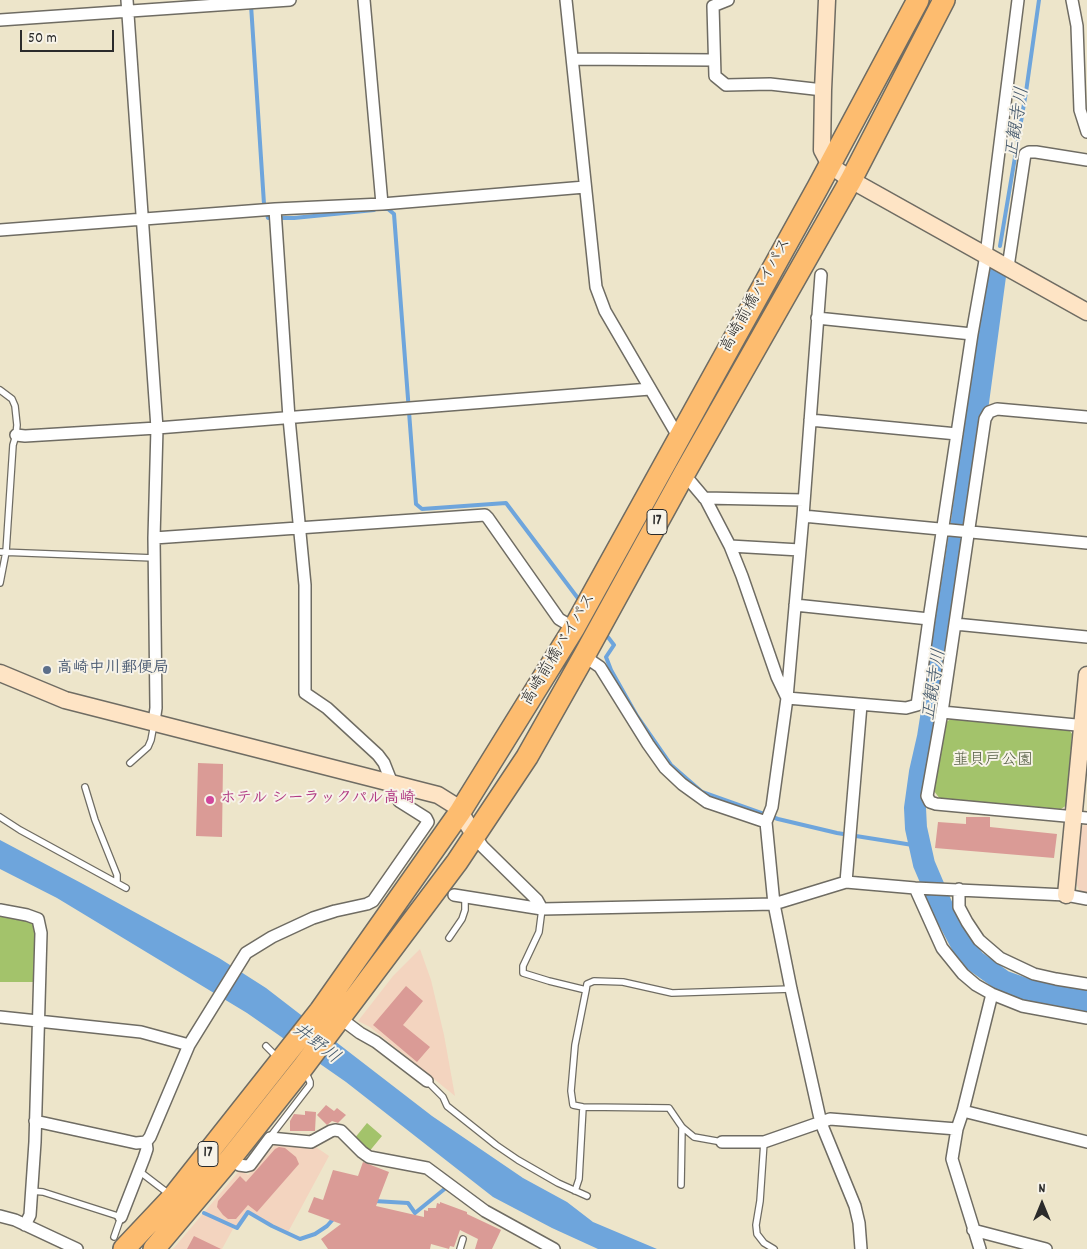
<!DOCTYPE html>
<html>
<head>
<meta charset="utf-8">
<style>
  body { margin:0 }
  #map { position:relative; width:1087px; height:1249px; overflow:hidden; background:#ede5ca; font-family:Dekko,sans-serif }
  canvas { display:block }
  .north { position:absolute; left:1017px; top:1179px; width:50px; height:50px; -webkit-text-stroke:4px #f7f3e8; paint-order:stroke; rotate:0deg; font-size:14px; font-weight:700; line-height:20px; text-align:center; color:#2b2b2b }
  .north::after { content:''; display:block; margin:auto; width:18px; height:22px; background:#2b2b2b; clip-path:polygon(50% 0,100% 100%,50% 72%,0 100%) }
  .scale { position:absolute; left:20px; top:30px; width:94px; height:22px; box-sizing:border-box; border:2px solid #2b2b2b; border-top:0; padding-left:6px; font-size:15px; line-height:18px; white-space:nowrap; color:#2b2b2b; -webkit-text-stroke:4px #f7f3e8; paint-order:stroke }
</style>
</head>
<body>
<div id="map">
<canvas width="1087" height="1249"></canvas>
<div class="north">N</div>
<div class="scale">50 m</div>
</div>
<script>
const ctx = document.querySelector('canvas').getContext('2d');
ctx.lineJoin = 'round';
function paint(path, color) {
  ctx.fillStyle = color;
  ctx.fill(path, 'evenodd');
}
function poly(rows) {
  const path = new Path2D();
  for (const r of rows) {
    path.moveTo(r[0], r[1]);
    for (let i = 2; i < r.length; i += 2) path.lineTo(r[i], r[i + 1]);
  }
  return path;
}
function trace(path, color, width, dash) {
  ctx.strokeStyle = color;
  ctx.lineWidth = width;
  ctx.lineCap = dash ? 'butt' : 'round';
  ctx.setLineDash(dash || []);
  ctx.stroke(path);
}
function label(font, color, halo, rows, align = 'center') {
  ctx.font = font + ' Dekko,"Klee One",sans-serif';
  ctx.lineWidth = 4;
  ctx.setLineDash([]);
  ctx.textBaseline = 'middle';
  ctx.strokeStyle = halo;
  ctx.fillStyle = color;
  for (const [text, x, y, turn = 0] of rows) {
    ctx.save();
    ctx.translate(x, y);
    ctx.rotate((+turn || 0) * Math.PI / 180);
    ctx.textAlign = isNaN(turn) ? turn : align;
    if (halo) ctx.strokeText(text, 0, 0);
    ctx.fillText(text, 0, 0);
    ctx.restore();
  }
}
const built = poly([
  [1086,824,1087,824,1087,893,1080,892,1076,883,1080,828],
  [420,949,431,980,444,1035,455,1096,370,1027,358,1021,393,976],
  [282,1142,313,1145,329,1156,287,1234,248,1212,237,1228,234,1227,222,1249,173,1249,240,1170,248,1175,275,1145]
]);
const green = poly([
  [952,718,1068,728,1072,734,1067,805,1061,809,940,799,934,791,945,723],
  [0,916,34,923,37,934,36,982,0,982],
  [367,1123,382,1136,368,1153,354,1139]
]);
const water = poly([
  [0,840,83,884,219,958,266,988,432,1116,523,1178,567,1202,593,1222,657,1249,598,1249,552,1228,493,1197,346,1082,247,1013,57,898,0,869]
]);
const stream = poly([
  [251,5,264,204,268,218,294,218,374,210],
  [384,209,388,209,394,214,416,504,422,509,506,503,580,601],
  [1000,246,1026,92,1039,0],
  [604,632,614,645,606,657,611,670,637,716,671,765,702,792,778,819,837,833,919,846],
  [374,1201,408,1203,415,1213,447,1187],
  [204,1213,237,1228,248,1212,272,1226,300,1239,315,1234,327,1226,335,1217]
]);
const river = poly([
  [995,276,962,521,928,737,920,772,915,808,916,828,924,864,944,911,962,945,975,961,1003,981,1031,991,1087,1001]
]);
const building = poly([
  [198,763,223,764,222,837,196,836],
  [966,817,990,817,990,827,1057,834,1054,858,935,848,938,822,966,824],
  [406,986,423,1001,403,1025,430,1047,417,1062,373,1025],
  [326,1105,334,1111,337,1108,346,1115,338,1123,332,1121,327,1125,317,1115],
  [305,1111,316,1112,315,1131,290,1131,290,1121,294,1114,305,1115],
  [279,1147,285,1148,296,1157,299,1164,257,1212,248,1205,236,1219,228,1219,223,1215,217,1207,218,1201,240,1176,246,1182,275,1149],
  [363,1162,389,1172,376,1206,424,1217,424,1210,428,1211,428,1208,436,1208,437,1203,440,1204,440,1202,467,1212,467,1214,501,1230,492,1249,475,1249,478,1239,460,1230,454,1247,450,1246,449,1249,431,1244,430,1249,328,1249,321,1239,341,1224,308,1212,314,1197,323,1200,333,1170,358,1176],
  [194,1236,221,1249,187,1249]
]);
const lane = poly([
  [0,390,12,399,15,406,17,425,16,435,13,445,6,552,0,583],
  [0,552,154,558],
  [130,763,148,747,151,740,154,724],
  [85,787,95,820,117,875,117,883],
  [0,817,20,830,126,888],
  [542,909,539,932,523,966,523,973,549,981,586,990,587,984,594,981,623,982,672,993,791,989],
  [449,938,462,919,465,910,465,898],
  [586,990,575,1045,571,1091,573,1105,583,1107,669,1108,682,1127,694,1137,722,1142],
  [266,1046,278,1058],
  [427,1081,443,1097,447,1106,496,1145,518,1160,558,1183,587,1196],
  [270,1137,310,1085,310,1082,305,1071],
  [764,1142,760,1201,756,1225,757,1234,764,1243,774,1249],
  [139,1171,169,1194],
  [681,1185,682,1127],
  [31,1191,43,1192,121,1217,114,1237],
  [575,1191,579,1179,583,1107],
  [460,1249,463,1239]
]);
const street = poly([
  [127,0,157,428,154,538,156,708,154,722],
  [364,0,382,204],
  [566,0,596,287,605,311,679,438],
  [728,0,713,6,715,76,726,85,770,84,823,90],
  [1072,0,1077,26,1080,110,1087,132],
  [0,20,290,0],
  [573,59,714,60],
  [0,230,275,209,382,204,585,187],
  [1008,267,1025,154,1029,152,1036,152,1087,160],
  [821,275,803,516,787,698,772,807,766,822,774,904,791,989,821,1123,855,1206,859,1223,861,1249],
  [817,318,972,334],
  [1087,417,997,409,989,412,985,419,942,712,927,796,930,802,936,804,1087,818],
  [810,420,957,434],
  [16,435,25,436,157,428,650,389],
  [684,474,706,500,730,546,742,576,777,677,787,698,906,708,917,705,929,619,972,334,986,255,1018,0],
  [704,498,804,500],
  [803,516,1087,543],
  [154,538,485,515,488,518,559,619,574,628],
  [730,546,800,550],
  [795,605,929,619],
  [955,624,1087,637],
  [584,656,600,667,648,744,665,768,682,784,707,802,766,822],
  [942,712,1087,726],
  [475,836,483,847,537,900,542,909,774,904,846,882,915,888,1066,895,1087,899],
  [846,882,861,705],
  [915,888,942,948,963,974,976,985,992,994,1022,1006,1087,1018],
  [959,889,959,907,967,922,979,940,1000,958,1034,974,1056,979,1087,984],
  [454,895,542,909],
  [0,910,27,915,38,919,41,933,35,1142,30,1215,25,1225],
  [0,1017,141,1032,189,1045],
  [340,1018,360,1033,376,1042,427,1081],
  [963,1111,1087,1142],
  [35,1121,136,1143,146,1142,150,1137,189,1045,246,953,272,937,313,918,335,911,367,904,373,901,428,822,426,818,399,801,384,763,378,755,327,708,305,693,305,585,289,418,275,209],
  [722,1142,764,1142,830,1119,957,1129],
  [230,1159,239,1165,246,1166,250,1165,270,1138,311,1142,331,1131,335,1130,341,1131,362,1152,369,1157,427,1168,485,1211,554,1249],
  [0,1216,15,1220,77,1249],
  [121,1217,144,1158,147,1149,146,1142],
  [973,1230,1046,1249],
  [980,1249,952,1159,957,1129,963,1111,992,994]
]);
const secondary = poly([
  [827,0,823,90,822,150,830,165,851,180,1087,312],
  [0,673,65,700,438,795,454,805,460,812,475,836],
  [1066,895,1087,675]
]);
const highway = poly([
  [124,1249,173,1197,320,1011,460,812,574,628,818,187,918,0],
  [154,1249,230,1159,303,1067,457,862,527,757,584,656,684,474,851,180,944,0]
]);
const markers = [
  [47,670,5,"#5c6f8a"],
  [210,800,5,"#d1479c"]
];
const shields = [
  [657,522,20],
  [208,1154,20]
];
const shieldNames = [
  ["17",657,522],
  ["17",208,1154]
];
const streetNames = [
  ["高崎前橋バイパス",757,296,-61],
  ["高崎前橋バイパス",560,650,-59]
];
const serviceNames = [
  ["高崎中川郵便局",57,670]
];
const parkNames = [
  ["韮貝戸公園",993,762]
];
const hotelNames = [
  ["ホテル シーラックパル高崎",220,800]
];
const waterNames = [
  ["正観寺川",1019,123,-81],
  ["正観寺川",936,685,-81],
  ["井野川",315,1045,37]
];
paint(built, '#f3d4bf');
paint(green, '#a3c36b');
paint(water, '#6ea5dc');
trace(stream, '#6ea5dc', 4);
trace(river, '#6ea5dc', 22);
paint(building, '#da9b96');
trace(lane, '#6f6c63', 8);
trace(street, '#6f6c63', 14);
trace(secondary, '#6f6c63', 19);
trace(highway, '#6f6c63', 24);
trace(lane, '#fff', 5.5);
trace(street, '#fff', 11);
trace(secondary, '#fee4c5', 16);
trace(highway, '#fdbc6f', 21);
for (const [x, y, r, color] of markers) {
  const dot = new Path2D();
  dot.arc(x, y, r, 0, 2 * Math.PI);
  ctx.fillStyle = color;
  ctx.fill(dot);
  trace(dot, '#f7f3e8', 2);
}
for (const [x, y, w] of shields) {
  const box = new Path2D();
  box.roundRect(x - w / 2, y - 12.5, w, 25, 4);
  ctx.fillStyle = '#f7f3e8';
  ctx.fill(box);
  trace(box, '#2b2b2b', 1);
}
label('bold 15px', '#2b2b2b', null, shieldNames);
label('16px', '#2b2b2b', '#f7f3e8', streetNames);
label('bold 16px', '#4e5e75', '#f7f3e8', serviceNames, 'left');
label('16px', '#4f593e', '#f7f3e8', parkNames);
label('bold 16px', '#b23c85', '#f7f3e8', hotelNames, 'left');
label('italic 18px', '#425669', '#f7f3e8', waterNames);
</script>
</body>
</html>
